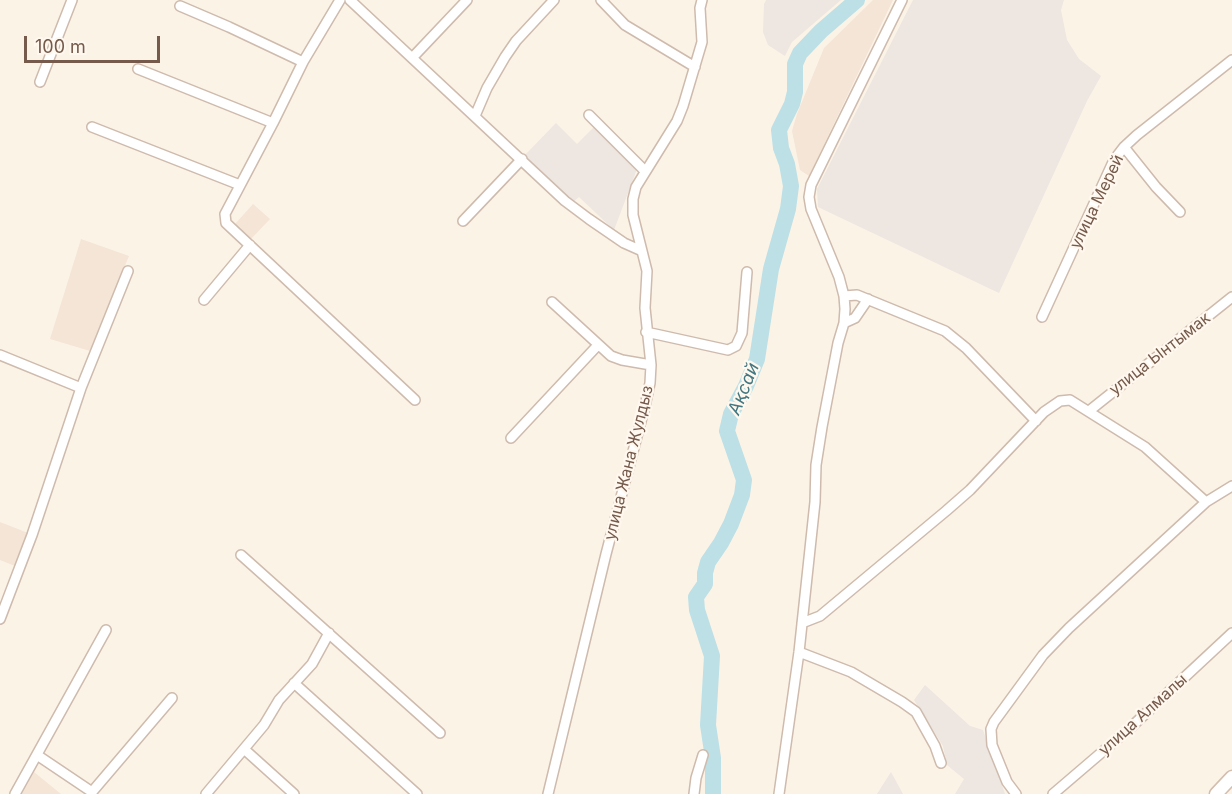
<!DOCTYPE html>
<html>
<head>
<meta charset="utf-8">
<style>
  body { margin:0 }
  #map { position:relative; width:1232px; height:794px; overflow:hidden; background:#fcf3e7; font-family:Inter,sans-serif }
  canvas { display:block }
  .scale { position:absolute; left:24px; top:36px; width:136px; height:27px; box-sizing:border-box; border:3px solid #765a4c; border-top:0; padding-left:8px; font-size:18px; line-height:21px; white-space:nowrap; color:#765a4c; -webkit-text-stroke:4px #fff8ee; paint-order:stroke }
</style>
</head>
<body>
<div id="map">
<canvas width="1232" height="794"></canvas>
<div class="scale">100 m</div>
</div>
<script>
const ctx = document.querySelector('canvas').getContext('2d');
ctx.lineJoin = 'round';
function paint(path, color) {
  ctx.fillStyle = color;
  ctx.fill(path, 'evenodd');
}
function poly(rows) {
  const path = new Path2D();
  for (const r of rows) {
    path.moveTo(r[0], r[1]);
    for (let i = 2; i < r.length; i += 2) path.lineTo(r[i], r[i + 1]);
  }
  return path;
}
function trace(path, color, width, dash) {
  ctx.strokeStyle = color;
  ctx.lineWidth = width;
  ctx.lineCap = dash ? 'butt' : 'round';
  ctx.setLineDash(dash || []);
  ctx.stroke(path);
}
function label(font, color, halo, rows, align = 'center') {
  ctx.font = font + ' Inter,sans-serif';
  ctx.lineWidth = 4.5;
  ctx.setLineDash([]);
  ctx.textBaseline = 'middle';
  ctx.strokeStyle = halo;
  ctx.fillStyle = color;
  for (const [text, x, y, turn = 0] of rows) {
    ctx.save();
    ctx.translate(x, y);
    ctx.rotate((+turn || 0) * Math.PI / 180);
    ctx.textAlign = isNaN(turn) ? turn : align;
    if (halo) ctx.strokeText(text, 0, 0);
    ctx.fillText(text, 0, 0);
    ctx.restore();
  }
}
const residential = poly([
  [873,0,893,0,809,176,800,170,792,131,797,114,824,48],
  [253,204,270,219,251,239,235,224],
  [81,239,129,256,90,351,50,339],
  [0,522,28,533,15,566,0,560],
  [34,772,61,794,22,794]
]);
const industrial = poly([
  [766,0,841,0,792,42,785,56,768,45,763,32,764,4],
  [913,0,1064,0,1061,10,1067,40,1079,59,1101,76,1087,101,999,293,818,207,817,189],
  [556,123,577,144,594,127,637,169,614,230,579,197,573,202,524,156],
  [925,685,970,726,983,730,1005,794,955,794,964,779,947,765,943,746,914,700],
  [891,772,903,794,877,794]
]);
const river = poly([
  [713,794,713,758,708,725,712,656,697,610,696,597,705,584,705,573,708,562,721,543,731,524,742,495,744,480,727,431,731,414,746,386,757,359,771,269,788,209,791,186,787,164,781,148,779,130,792,104,795,92,795,64,800,53,821,31,857,0]
]);
const street = poly([
  [340,0,303,62,273,123,225,214,226,223,415,400],
  [350,0,565,201,589,219,624,243,642,251],
  [601,0,625,25,695,67],
  [180,6,229,27,303,62],
  [413,57,467,0],
  [138,69,273,123],
  [40,82,72,0],
  [589,115,645,171],
  [475,116,487,88,505,57,516,41,554,0],
  [92,127,240,185],
  [1124,147,1156,187,1180,212],
  [463,221,522,159],
  [844,296,857,295,945,331,966,348,1036,421],
  [204,300,250,245],
  [552,302,611,356,622,360,651,365],
  [1042,317,1114,160,1124,147,1137,135,1232,60],
  [844,323,855,318,868,299],
  [646,332,728,350,736,346,742,333,747,272],
  [0,355,81,388],
  [1089,411,1232,297],
  [511,438,598,345],
  [241,555,440,733],
  [0,619,32,535,81,388,128,271],
  [802,623,820,616,946,511,970,490,1044,412,1060,401,1070,400,1145,447,1206,502],
  [799,652,851,672,902,702,916,712,935,746,941,763],
  [294,683,417,794],
  [244,749,294,794],
  [37,755,92,792,172,698],
  [15,794,106,630],
  [206,794,264,725,279,700,312,664,329,633],
  [548,794,606,554,645,406,650,383,651,365,645,308,647,271,633,215,633,199,636,187,677,121,683,106,702,42,700,8,702,0],
  [694,794,696,778,703,755],
  [779,794,799,652,815,502,816,465,822,427,838,343,844,323,845,309,844,296,839,277,811,209,809,197,811,185,902,0],
  [1016,794,1007,782,992,745,991,729,994,722,1043,655,1069,628,1206,502,1232,486],
  [1053,794,1129,729,1232,633]
]);
const secondary = poly([
  [1216,794,1232,777]
]);
const streetNames = [
  ["улица Мерей",1097,202,-64],
  ["улица Ынтымак",1160,354,-38],
  ["улица Жана Жулдыз",629,463,-76],
  ["улица Алмалы",1143,715,-42]
];
const waterNames = [
  ["Ақсай",744,389,-68]
];
paint(residential, '#f4e5d6');
paint(industrial, '#ede6e1');
trace(river, '#bce0e6', 16);
trace(street, '#cebbad', 12);
trace(secondary, '#d3bdae', 15);
trace(street, '#fff', 9);
trace(secondary, '#fff', 12);
label('16px', '#765a4c', '#fff8ee', streetNames);
label('italic 18px', '#437882', '#fff8ee', waterNames);
</script>
</body>
</html>
